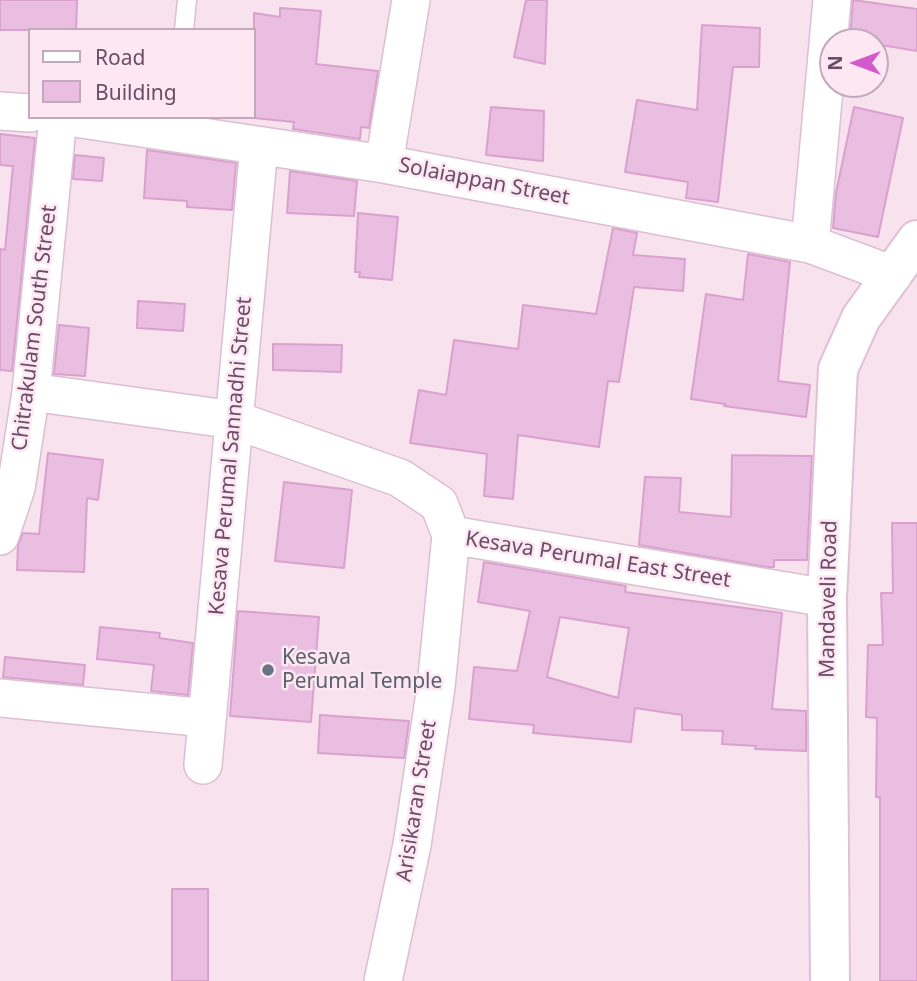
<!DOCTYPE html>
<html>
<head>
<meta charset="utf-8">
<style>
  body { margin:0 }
  #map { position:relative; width:917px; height:981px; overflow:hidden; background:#f8e2ee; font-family:"Noto Sans",sans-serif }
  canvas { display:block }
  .legend { position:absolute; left:28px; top:28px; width:228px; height:91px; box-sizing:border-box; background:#fce7f3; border:2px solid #c2a9bb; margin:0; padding:9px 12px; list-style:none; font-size:21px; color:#6c4c66 }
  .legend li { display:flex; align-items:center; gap:14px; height:35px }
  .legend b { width:35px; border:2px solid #c2a9bb }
  .north { position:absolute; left:819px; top:28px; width:70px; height:70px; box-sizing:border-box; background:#fce7f3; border:2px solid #c2a9bb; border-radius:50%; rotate:270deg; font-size:19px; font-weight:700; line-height:28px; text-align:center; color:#6c4c66 }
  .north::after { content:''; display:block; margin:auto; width:24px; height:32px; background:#d258cb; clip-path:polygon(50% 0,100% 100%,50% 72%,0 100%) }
</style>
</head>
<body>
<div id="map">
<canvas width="917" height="981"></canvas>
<ul class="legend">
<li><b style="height:9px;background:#fff"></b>Road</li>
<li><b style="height:19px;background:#e9bee0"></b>Building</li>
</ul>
<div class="north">N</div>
</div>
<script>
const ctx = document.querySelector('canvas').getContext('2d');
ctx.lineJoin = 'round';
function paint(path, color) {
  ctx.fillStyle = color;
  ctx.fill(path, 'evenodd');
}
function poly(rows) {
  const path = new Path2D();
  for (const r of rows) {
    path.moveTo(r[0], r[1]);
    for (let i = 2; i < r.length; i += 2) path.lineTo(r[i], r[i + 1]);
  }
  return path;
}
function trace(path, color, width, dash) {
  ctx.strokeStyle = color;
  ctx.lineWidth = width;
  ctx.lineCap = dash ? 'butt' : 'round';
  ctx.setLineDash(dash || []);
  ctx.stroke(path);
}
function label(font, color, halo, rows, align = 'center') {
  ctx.font = font + ' "Noto Sans",sans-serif';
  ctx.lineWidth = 5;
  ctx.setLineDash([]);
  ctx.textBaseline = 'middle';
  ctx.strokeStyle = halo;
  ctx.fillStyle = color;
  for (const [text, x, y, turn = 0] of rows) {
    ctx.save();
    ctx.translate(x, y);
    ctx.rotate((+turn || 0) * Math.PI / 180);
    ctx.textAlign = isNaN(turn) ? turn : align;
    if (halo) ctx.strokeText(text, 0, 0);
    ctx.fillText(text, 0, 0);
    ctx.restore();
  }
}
const building = poly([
  [0,0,77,0,76,30,0,30,0,0],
  [526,0,547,0,545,64,514,57,526,0],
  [853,0,917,9,917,51,875,44,875,42,850,40,853,0],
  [280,8,321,11,316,64,378,71,369,128,361,127,360,139,293,129,294,122,254,118,254,13,280,17,280,8],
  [702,25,760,28,759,67,733,67,718,202,686,198,688,182,625,172,637,100,697,110,702,25],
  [491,107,544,111,543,161,486,155,491,107],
  [854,107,903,118,878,237,833,228,836,193,854,107],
  [0,134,35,138,12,371,0,370,0,249,5,250,13,166,0,165,0,134],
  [147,150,236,163,232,210,187,207,187,201,144,198,147,150],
  [75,155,104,158,102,181,73,179,75,155],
  [290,171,357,181,354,216,287,213,290,171],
  [358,213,398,217,392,280,359,277,360,272,355,272,358,213],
  [613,228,637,233,633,255,685,259,683,291,634,287,619,382,608,381,599,447,518,435,513,499,484,496,487,454,410,443,419,390,446,395,454,340,518,349,523,305,596,314,613,228],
  [748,254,790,262,778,381,810,385,806,417,724,406,725,404,691,399,706,294,743,300,748,254],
  [138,301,185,304,183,331,137,328,138,301],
  [59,325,89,328,85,376,54,374,59,325],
  [273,344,342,345,341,372,273,370,273,344],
  [48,453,103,460,98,500,87,498,84,572,17,570,18,545,23,533,39,534,48,453],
  [732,455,812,456,807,560,774,560,774,567,767,567,639,545,645,477,681,478,679,512,731,517,732,455],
  [284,482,352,490,344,568,275,561,284,482],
  [892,523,917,523,917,981,880,981,880,797,876,797,877,718,866,717,868,645,883,645,881,593,893,593,892,523],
  [484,562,626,586,625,592,782,613,772,709,806,711,806,751,755,749,756,746,722,744,723,731,682,730,682,715,635,708,631,742,533,733,534,725,469,719,474,667,517,671,530,611,478,602,484,562],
  [560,617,629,628,618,698,547,677,560,617],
  [238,611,319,617,311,722,230,716,238,611],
  [100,627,160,633,159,638,193,643,188,695,151,691,154,665,97,659,100,627],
  [5,657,85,665,83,685,3,677,5,657],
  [320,715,409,721,404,758,318,753,320,715],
  [172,889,208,889,208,981,172,981,172,889]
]);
const lane = poly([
  [184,30,187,0]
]);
const street = poly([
  [0,111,30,113],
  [68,117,384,164,810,244,893,275],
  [384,164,411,0],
  [810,244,832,0],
  [31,392,235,420,400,478,439,504,451,535,827,598],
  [0,536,16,488,31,392,58,117],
  [0,698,207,718],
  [203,765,259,146],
  [383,981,412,845,436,687,451,535]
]);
const secondary = poly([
  [830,981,827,598,838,369,861,318,917,240]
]);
const markers = [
  [268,670,7,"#6b7280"]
];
const streetNames = [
  ["Solaiappan Street",484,182,11],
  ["Chitrakulam South Street",35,328,-83],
  ["Kesava Perumal Sannadhi Street",231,456,-85],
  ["Kesava Perumal East Street",598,560,9],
  ["Mandaveli Road",829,599,-89],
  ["Arisikaran Street",417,801,-81]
];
const worshipNames = [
  ["Kesava",282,658],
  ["Perumal Temple",282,682]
];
paint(building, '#e9bee0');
trace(building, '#daa1ce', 2);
trace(lane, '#dbbfd2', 21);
trace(street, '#dbbfd2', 40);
trace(secondary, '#e1c0d7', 42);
trace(lane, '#fff', 18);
trace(street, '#fff', 37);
trace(secondary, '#fff', 38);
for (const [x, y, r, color] of markers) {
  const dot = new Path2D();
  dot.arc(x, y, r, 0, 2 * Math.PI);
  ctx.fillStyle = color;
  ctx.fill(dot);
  trace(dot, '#fce7f3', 2.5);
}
label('21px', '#6c4c66', '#fce7f3', streetNames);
label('21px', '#5b616d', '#fce7f3', worshipNames, 'left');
</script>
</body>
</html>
